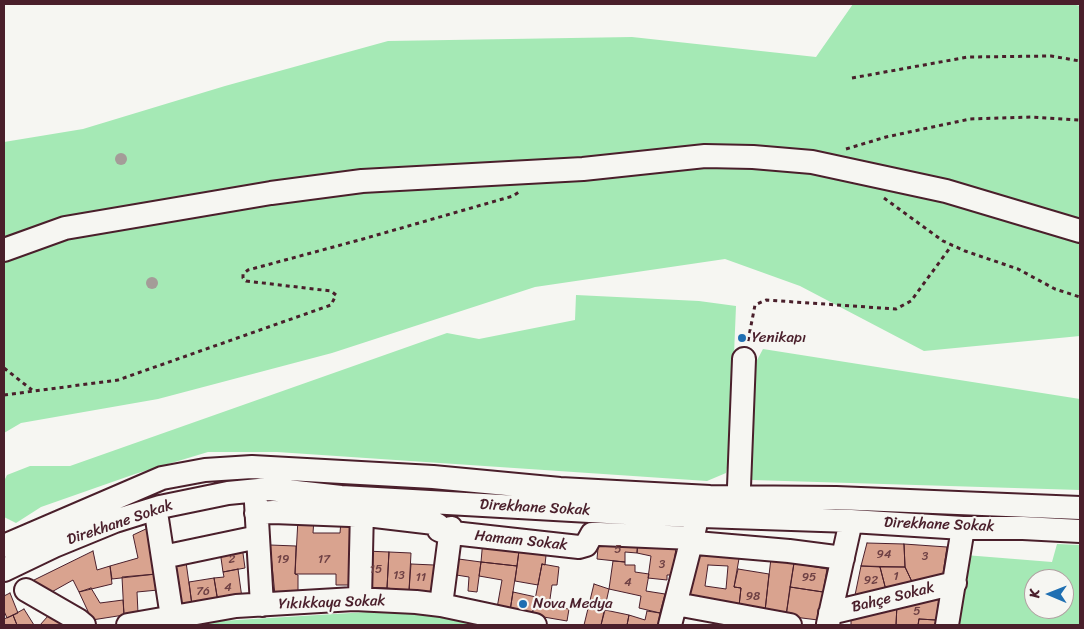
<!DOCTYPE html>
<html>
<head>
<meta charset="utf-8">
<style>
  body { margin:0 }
  #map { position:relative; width:1084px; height:629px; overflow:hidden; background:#f6f6f2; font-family:Sriracha,sans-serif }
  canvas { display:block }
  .frame { position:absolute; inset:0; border:5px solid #4a1f2b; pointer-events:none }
  .north { position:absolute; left:1024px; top:569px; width:50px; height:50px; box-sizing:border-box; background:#f6f6f2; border:1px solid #b1a0a2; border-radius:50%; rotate:271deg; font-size:14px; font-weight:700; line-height:20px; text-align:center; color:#4a1f2b }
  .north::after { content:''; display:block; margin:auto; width:18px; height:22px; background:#1f6fb2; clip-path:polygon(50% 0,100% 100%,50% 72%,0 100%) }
</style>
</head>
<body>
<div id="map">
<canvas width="1084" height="629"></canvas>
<div class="frame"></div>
<div class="north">K</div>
</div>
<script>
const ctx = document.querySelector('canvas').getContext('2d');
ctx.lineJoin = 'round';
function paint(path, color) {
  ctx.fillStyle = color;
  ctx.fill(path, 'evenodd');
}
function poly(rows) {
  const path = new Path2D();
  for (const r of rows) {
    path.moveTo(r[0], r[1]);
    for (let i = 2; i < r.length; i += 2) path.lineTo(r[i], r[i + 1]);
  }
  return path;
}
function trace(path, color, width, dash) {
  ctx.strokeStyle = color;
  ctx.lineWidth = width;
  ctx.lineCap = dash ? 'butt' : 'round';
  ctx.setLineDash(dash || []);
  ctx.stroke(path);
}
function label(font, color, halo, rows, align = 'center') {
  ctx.font = font + ' Sriracha,sans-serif';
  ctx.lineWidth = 4.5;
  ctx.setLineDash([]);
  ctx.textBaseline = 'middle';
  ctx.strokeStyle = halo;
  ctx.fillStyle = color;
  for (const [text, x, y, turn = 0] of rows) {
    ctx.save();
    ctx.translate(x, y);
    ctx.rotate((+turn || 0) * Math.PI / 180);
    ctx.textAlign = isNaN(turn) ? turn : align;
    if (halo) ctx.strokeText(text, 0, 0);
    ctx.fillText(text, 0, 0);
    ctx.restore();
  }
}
const green = poly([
  [853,4,1072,4,1080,6,1080,336,924,351,800,286,725,259,535,287,332,353,158,399,21,423,4,433,4,142,83,129,225,86,388,41,632,37,816,57],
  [576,295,699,301,736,306,730,452,726,473,707,481,277,452,208,452,135,474,41,507,16,523,4,517,4,481,7,475,30,466,70,466,447,333,479,339,575,320],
  [763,349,1080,399,1080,490,752,480,744,462,755,364],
  [1057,544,1080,545,1080,625,952,625,965,555,1052,562],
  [1034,579,1064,579,1064,609,1034,609],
  [416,609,490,625,205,625,204,622]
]);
const building = poly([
  [298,519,314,519,313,533,340,533,341,521,355,521,353,585,336,585,336,574,295,574,298,519],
  [148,528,156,574,112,579,110,566,138,558,133,535,148,528],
  [595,537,638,539,637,553,625,552,625,562,597,559,598,548,592,547,595,537],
  [483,539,520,543,517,566,481,562,483,539],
  [638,539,677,542,672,575,667,575,667,580,648,578,651,556,637,553,638,539],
  [520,543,547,546,545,565,542,564,538,585,515,581,520,543],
  [867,543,904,544,905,567,861,566,867,543],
  [904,544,947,547,942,580,914,586,905,567,904,544],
  [270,545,296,546,295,574,298,575,298,594,275,595,270,545],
  [242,546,245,568,223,572,220,551,242,546],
  [93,551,97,570,110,566,112,584,79,592,73,580,48,594,34,585,34,580,93,551],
  [365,551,389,552,387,588,363,587,365,551],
  [389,552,411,553,409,591,387,588,389,552],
  [702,552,740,553,734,587,741,588,739,606,686,597,697,561,702,552],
  [708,565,728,566,726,589,705,586,708,565],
  [451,558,481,562,477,592,468,591,469,577,450,574,451,558],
  [771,558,794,563,786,616,765,611,771,558],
  [613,561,625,562,625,565,635,565,635,572,649,574,646,591,665,594,660,613,639,608,641,596,609,589,613,561],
  [186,562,192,605,171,608,169,592,180,590,178,577,167,579,165,565,186,562],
  [481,562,517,566,510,611,497,608,502,580,479,576,481,562],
  [794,563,827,569,823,592,790,587,794,563],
  [411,564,434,565,432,593,409,591,411,564],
  [542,564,559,567,557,585,552,585,549,606,569,609,567,621,532,615,542,564],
  [861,566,880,567,887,594,854,600,861,566],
  [880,567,905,567,914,586,887,594,880,567],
  [238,569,242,598,218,602,214,578,224,577,223,572,238,569],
  [738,569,769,574,765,611,739,606,741,588,734,587,738,569],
  [156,574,158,590,137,592,138,613,124,615,122,577,156,574],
  [214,578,218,602,192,605,189,582,214,578],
  [594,584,609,589,601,625,584,625,594,584],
  [790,587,823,592,818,620,786,616,790,587],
  [91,588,100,603,123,600,124,615,92,620,79,592,91,588],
  [513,592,536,597,532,615,510,611,513,592],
  [940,592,936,620,919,619,918,625,896,625,897,604,940,592],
  [10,593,18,613,7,618,4,611,4,596,10,593],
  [897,604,896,625,851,625,851,612,897,604],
  [24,609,34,625,17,625,13,615,24,609],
  [605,610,629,615,627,625,601,625,605,610],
  [647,611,660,613,658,625,627,625,629,615,645,620,647,611],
  [13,615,17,625,4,625,4,619,13,615],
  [48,616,56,620,70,625,40,625,48,616],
  [919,619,936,620,935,625,918,625,919,619]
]);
const path = poly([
  [852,78,968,57,1051,56,1080,61],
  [846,149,886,137,970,119,1032,117,1080,120],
  [884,198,943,241,965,251,1018,269,1055,289,1080,297],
  [748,341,755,305,766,300,896,309,911,301,952,245],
  [4,368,32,390],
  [4,395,118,380,331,305,336,295,331,291,246,281,243,278,243,274,248,270,363,239,513,196,519,192]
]);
const minor = poly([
  [4,250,65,228,271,193,362,181,583,169,705,156,753,157,812,162,946,191,1080,231],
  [256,503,262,605],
  [738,512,744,359],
  [256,513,273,512,375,516,434,523,438,525,439,530,444,532,579,547,586,545,592,534,600,534,692,538,696,543,789,551,843,558],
  [157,519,172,617],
  [4,546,162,478,205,470,252,467,433,477,560,489,710,497,836,498,1080,508],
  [163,557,258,537],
  [4,570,54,546,115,521,160,507,228,493,269,489,341,497,643,514,851,521,963,528,1023,528,1080,531],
  [26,590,78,620,84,625],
  [360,599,362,509],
  [676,604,790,625],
  [441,605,451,528],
  [830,613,955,583],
  [828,624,851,521],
  [128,625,236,606,354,599,416,602,441,605,535,625],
  [670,625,695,527],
  [947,625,963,528]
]);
const trees = [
  [121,159],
  [152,283]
];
const markers = [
  [742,338,5,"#1f6fb2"],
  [523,604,5,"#1f6fb2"]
];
const numberNames = [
  ["5",618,550],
  ["94",884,555],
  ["3",925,557],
  ["2",232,560],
  ["19",283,560],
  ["17",324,560],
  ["3",662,565],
  ["15",376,570],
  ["13",399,576],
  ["1",896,577],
  ["11",421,578],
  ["95",809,578],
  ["92",871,581],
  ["4",628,583],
  ["4",228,588],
  ["76",203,592],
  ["98",753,597],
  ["5",917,612]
];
const poiNames = [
  ["Yenikapı",752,338],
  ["Nova Medya",533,604]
];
const streetNames = [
  ["Direkhane Sokak",535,508,3],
  ["Direkhane Sokak",120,523,-19],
  ["Direkhane Sokak",939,525,2],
  ["Hamam Sokak",521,541,6],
  ["Bahçe Sokak",893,598,-14],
  ["Yıkıkkaya Sokak",332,603,-2]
];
paint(green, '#a5e9b5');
paint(building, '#d9a38f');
trace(building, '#4a1f2b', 1);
trace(minor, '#4a1f2b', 26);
trace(path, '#4a1f2b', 3, [4, 4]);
trace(minor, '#f6f6f2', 22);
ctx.fillStyle = '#a49c98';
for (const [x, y] of trees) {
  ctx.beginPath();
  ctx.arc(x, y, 6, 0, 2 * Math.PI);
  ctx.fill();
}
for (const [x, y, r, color] of markers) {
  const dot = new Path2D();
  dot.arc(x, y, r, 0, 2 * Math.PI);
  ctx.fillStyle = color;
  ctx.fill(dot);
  trace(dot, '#f6f6f2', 2);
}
label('12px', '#6e4044', null, numberNames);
label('15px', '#4a1f2b', '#f6f6f2', poiNames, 'left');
label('15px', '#4a1f2b', '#f6f6f2', streetNames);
</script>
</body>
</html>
